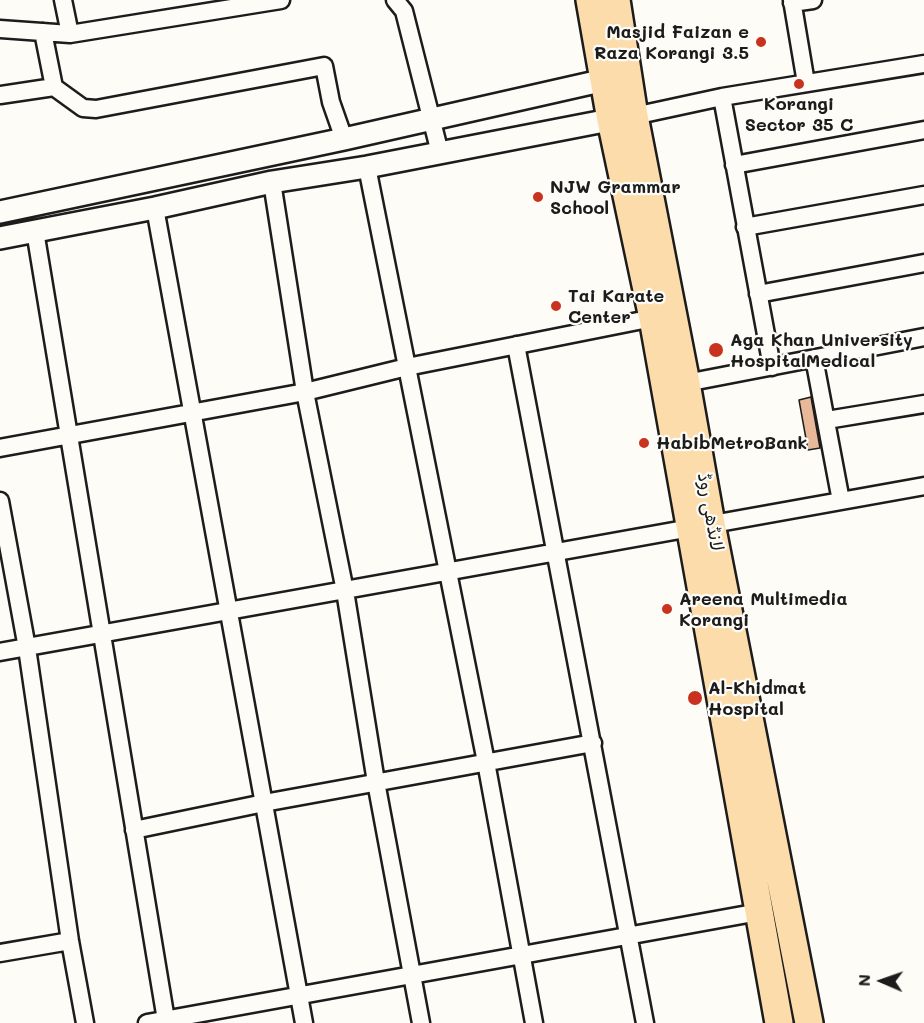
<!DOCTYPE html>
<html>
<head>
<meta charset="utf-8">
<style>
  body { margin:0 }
  #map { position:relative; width:924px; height:1023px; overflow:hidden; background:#fdfcf7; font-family:Mali,sans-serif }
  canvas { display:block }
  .north { position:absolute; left:852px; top:951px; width:60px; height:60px; -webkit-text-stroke:4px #fdfcf7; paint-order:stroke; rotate:272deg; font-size:16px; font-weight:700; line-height:24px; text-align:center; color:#1c1c1c }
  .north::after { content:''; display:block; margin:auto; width:21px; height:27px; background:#1c1c1c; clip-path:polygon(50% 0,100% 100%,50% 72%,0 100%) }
</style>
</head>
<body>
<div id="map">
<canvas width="924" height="1023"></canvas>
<div class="north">N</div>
</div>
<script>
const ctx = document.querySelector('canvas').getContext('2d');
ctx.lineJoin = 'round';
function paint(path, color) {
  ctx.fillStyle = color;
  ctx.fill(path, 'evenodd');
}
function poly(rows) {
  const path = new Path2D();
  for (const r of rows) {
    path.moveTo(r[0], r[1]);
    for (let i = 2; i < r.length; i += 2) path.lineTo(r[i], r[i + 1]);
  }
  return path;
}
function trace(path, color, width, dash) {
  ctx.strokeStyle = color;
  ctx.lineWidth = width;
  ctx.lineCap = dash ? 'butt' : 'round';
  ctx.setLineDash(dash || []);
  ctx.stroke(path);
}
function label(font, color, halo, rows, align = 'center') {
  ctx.font = font + ' Mali,"Playpen Sans Arabic",sans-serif';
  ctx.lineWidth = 4.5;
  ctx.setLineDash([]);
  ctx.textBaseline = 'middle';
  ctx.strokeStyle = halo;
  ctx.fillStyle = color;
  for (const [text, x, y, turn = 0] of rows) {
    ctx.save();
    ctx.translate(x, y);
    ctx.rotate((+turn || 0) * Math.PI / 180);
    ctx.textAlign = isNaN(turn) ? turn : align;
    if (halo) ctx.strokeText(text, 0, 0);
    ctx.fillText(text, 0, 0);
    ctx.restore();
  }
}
const building = poly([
  [811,397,820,448,808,450,799,400,811,397]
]);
const minor = poly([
  [63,0,70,34],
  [395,0,404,11,440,153],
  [792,0,806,83],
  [792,3,813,0],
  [0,29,70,34,281,0],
  [54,87,83,108,96,109,324,66,331,102,344,139],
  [0,95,54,87,43,32],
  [722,97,772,367],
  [634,116,722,97,924,64],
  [734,165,924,130],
  [367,167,486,762,534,1023],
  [272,182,305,392,345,591,376,782,421,1023],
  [155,208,304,1023],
  [745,227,924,195],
  [35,231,166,1020],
  [758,294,924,263],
  [516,345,645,1023],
  [814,358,841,501],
  [686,383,924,337],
  [827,420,924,404],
  [0,448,305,392,407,367,653,318],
  [0,501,27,648,70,941,85,1023],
  [0,652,924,486],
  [134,830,264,803,593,743],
  [0,953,70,941],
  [147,1023,759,912]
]);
const tertiary = poly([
  [0,212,344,139,618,77],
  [0,238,155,208,272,182,367,167,625,117]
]);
const primary = poly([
  [590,0,611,120,653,318,779,1023],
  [616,0,634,116,686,383,711,524,809,1023]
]);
const markers = [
  [761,42,6,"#c8321e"],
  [799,84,6,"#c8321e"],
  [538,197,6,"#c8321e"],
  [556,306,6,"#c8321e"],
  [716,350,8,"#c8321e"],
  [644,443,6,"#c8321e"],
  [667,609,6,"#c8321e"],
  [695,698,8,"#c8321e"]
];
const poiNames = [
  ["Masjid Faizan e",749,32,"right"],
  ["Raza Korangi 3.5",749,53,"right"],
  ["Korangi",799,104,"center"],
  ["Sector 35 C",799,125,"center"],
  ["NJW Grammar",550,187],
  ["School",550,208],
  ["Tai Karate",568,296],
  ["Center",568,317],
  ["Aga Khan University",730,340],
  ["HospitalMedical",730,361],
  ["HabibMetroBank",656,443],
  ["Areena Multimedia",679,599],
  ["Korangi",679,620],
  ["Al-Khidmat",708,688],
  ["Hospital",708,709]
];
const streetNames = [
  ["لانڈھی روڈ",710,512,80]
];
paint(building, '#e8b999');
trace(building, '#1c1c1c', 1.5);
trace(minor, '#1c1c1c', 21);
trace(tertiary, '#1c1c1c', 26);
trace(primary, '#1c1c1c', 32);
trace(minor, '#fdfcf7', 16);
trace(tertiary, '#fdfcf7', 21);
trace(primary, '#fddcac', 27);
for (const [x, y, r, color] of markers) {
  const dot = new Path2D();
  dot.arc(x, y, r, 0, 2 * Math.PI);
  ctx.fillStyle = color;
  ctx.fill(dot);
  trace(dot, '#fdfcf7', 2);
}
label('bold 18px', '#1c1c1c', '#fdfcf7', poiNames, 'left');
label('18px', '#1c1c1c', '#fdfcf7', streetNames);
</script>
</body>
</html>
